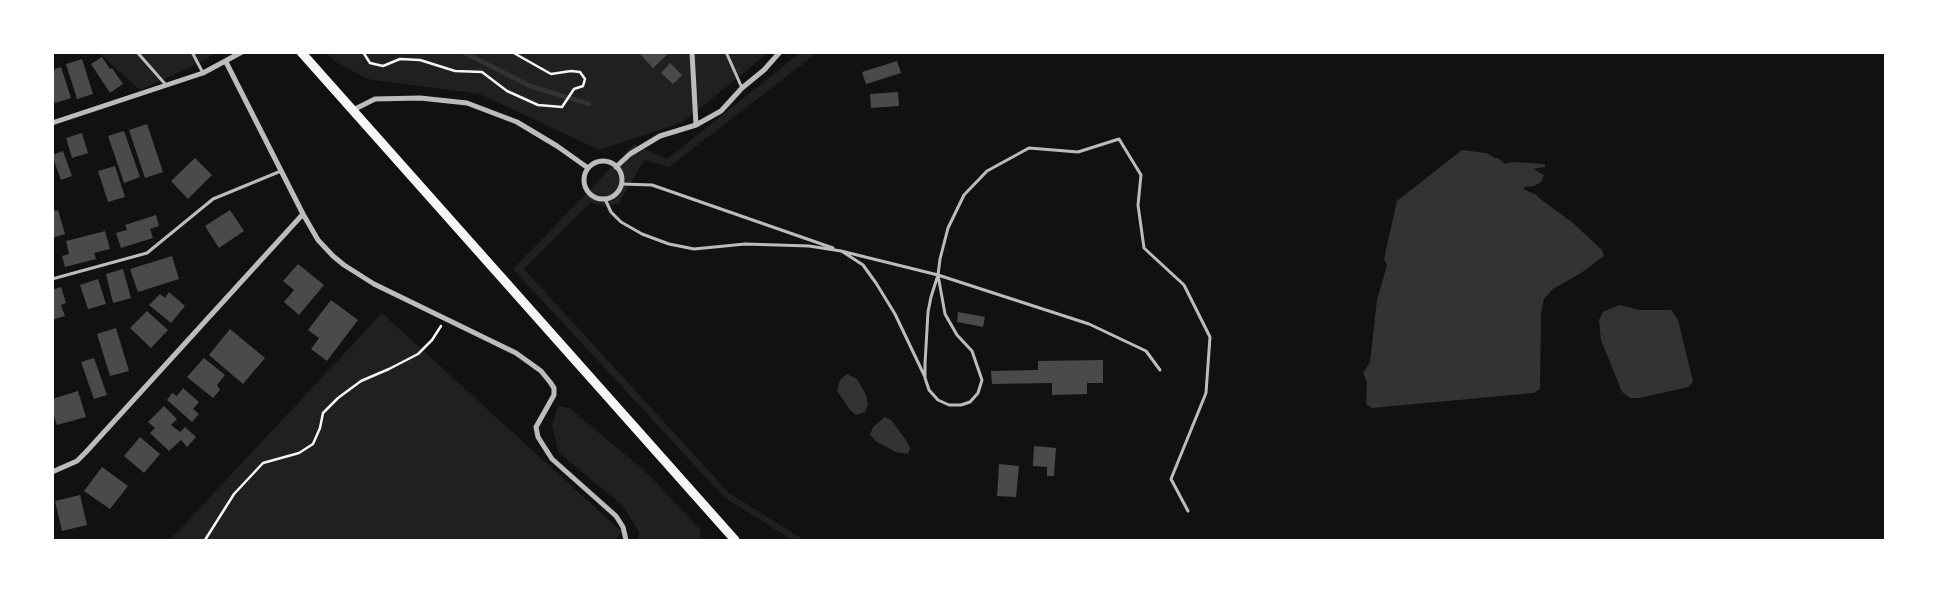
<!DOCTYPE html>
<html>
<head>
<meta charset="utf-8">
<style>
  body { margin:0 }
  #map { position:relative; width:1938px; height:593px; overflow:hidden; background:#111; font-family:Quicksand,sans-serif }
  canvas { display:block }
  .frame { position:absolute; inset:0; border:54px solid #fff; pointer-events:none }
</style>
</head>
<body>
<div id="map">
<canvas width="1938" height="593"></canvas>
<div class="frame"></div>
</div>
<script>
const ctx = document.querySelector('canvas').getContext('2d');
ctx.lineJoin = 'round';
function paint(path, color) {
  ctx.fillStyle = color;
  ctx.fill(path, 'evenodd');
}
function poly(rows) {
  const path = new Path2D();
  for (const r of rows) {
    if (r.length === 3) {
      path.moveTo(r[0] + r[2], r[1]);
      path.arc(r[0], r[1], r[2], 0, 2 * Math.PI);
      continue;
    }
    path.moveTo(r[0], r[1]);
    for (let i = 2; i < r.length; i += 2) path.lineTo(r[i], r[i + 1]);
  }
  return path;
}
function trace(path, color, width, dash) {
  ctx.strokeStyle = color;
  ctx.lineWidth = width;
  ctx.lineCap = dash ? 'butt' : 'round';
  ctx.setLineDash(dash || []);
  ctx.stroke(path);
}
const green = poly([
  [99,53,214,53,204,61,140,90],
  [327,53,768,53,683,122,599,150,480,94,367,79,334,61],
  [800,53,817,53,669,167,644,160,619,203,607,206,590,203,524,269,729,493,804,540,792,540,724,497,513,269,634,144,667,159],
  [382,313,622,532,614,540,170,540],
  [558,406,569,408,644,470,700,529,701,540,638,540,639,532,623,506,559,453,552,425]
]);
const water = poly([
  [1462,150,1486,153,1495,158,1498,158,1505,164,1513,162,1545,164,1545,167,1533,169,1544,175,1541,182,1534,186,1525,187,1523,189,1537,195,1539,198,1573,223,1602,250,1604,256,1581,273,1553,289,1544,299,1541,313,1540,389,1533,393,1372,408,1366,404,1367,382,1363,373,1370,362,1377,300,1387,265,1384,259,1397,201],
  [1619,305,1640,310,1671,310,1678,320,1693,382,1688,387,1640,398,1630,398,1622,392,1601,340,1599,320,1603,312],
  [847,374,857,379,866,395,868,404,865,412,856,415,850,410,837,391,840,380],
  [885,417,891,420,906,440,910,448,908,454,896,452,877,442,870,435,873,427]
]);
const stream = poly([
  [463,52,530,86,589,104]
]);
const building = poly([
  [638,52,670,52,653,68],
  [102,57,110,69,112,68,123,84,110,93,91,64],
  [82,59,93,94,77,99,66,64],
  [897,61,901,73,866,84,862,72],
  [670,63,682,75,673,84,661,73],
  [61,67,71,98,55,103,52,95,52,70],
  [898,92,899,106,871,108,870,94],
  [147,124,163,172,145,178,129,130],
  [124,131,140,177,124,183,108,136],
  [82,133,88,153,72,158,66,138],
  [63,151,72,176,61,180,52,155],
  [195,158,212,175,188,199,171,181],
  [115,166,125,197,108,202,98,171],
  [58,210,65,234,52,238,52,211],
  [230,210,244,231,219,248,205,226],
  [156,215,159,226,150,229,153,238,121,248,116,233,127,230,125,225],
  [105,231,110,249,94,253,96,259,65,267,62,256,69,254,66,241],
  [172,256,179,279,138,292,130,269],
  [298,264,324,285,299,315,284,302,294,290,283,281],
  [123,269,131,298,113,303,106,274],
  [98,279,106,304,88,309,80,285],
  [61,287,66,303,61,305,65,316,52,320,52,290],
  [169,292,185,306,171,323,149,305,160,294,165,298],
  [331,300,358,320,327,361,311,349,319,338,308,330],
  [147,311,168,330,151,348,130,328],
  [958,312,985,317,983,327,957,322],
  [116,328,129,371,110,376,97,334],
  [230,329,265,358,243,384,209,355],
  [94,358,107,395,94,399,81,362],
  [204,358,225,375,217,385,220,390,213,398,187,377],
  [1103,360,1103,383,1087,383,1087,394,1052,395,1052,383,992,384,991,371,1038,370,1038,361],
  [183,388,199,402,193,409,199,414,192,422,167,400,172,393,177,396],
  [78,391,86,417,57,425,52,411,52,399],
  [164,406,177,419,171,425,180,432,185,427,196,437,187,447,181,440,169,451,150,433,155,428,148,422],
  [140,437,160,454,144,473,124,456],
  [1034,446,1056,448,1054,476,1047,476,1047,467,1033,466],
  [999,464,1019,466,1016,497,997,496],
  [102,467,128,486,110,509,84,491],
  [80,495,87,525,62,531,55,501]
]);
const path = poly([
  [363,52,370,63,383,66,400,59,420,60,455,71,482,72,507,91,538,105,562,107,574,89,583,86,585,79,580,72,571,71,551,74,512,52],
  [205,540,234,494,263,463,299,453,313,444,320,428,323,413,338,398,361,381,389,369,418,354,432,340,441,326]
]);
const service = poly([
  [137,52,166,85],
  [192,52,203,73],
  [726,52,742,88],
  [622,184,652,185,833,248],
  [605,199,611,212,621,222,642,234,669,244,694,249,745,244,809,246,841,251,938,275,1089,324,1146,351,1160,370],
  [843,252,863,265,876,283,895,314,925,377],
  [938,275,945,314,957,335,972,351,982,380,978,393,970,402,961,405,949,405,938,400,929,390,925,378,925,364,928,312,931,297,938,275,940,259,948,228,964,195,987,171,1029,148,1078,152,1119,139,1141,175,1138,205,1144,248,1184,285,1210,337,1206,393,1171,479,1188,511],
  [52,279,147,253,213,199,281,171]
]);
const minor = poly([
  [692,52,696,125],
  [226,62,303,214,318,240,333,256,344,265,374,284,516,353,541,371,550,382,554,388,554,395,536,427,538,437,552,459,616,516,623,527,626,540],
  [353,110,375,99,420,98,467,103,517,122,557,146,588,168],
  [52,123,203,73,242,52],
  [603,180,19],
  [616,167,630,154,660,136,696,125,721,111,742,88,764,70,780,52],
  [52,472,77,461,86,452,303,214]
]);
const secondary = poly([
  [301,52,735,540]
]);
paint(green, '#202020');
paint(water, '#333');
trace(stream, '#333', 4.5);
paint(building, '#4a4a4a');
trace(path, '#f5f5f5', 2.5);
trace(service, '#bcbcbc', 3);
trace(minor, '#bcbcbc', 5);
trace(secondary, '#f5f5f5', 9);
</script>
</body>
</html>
